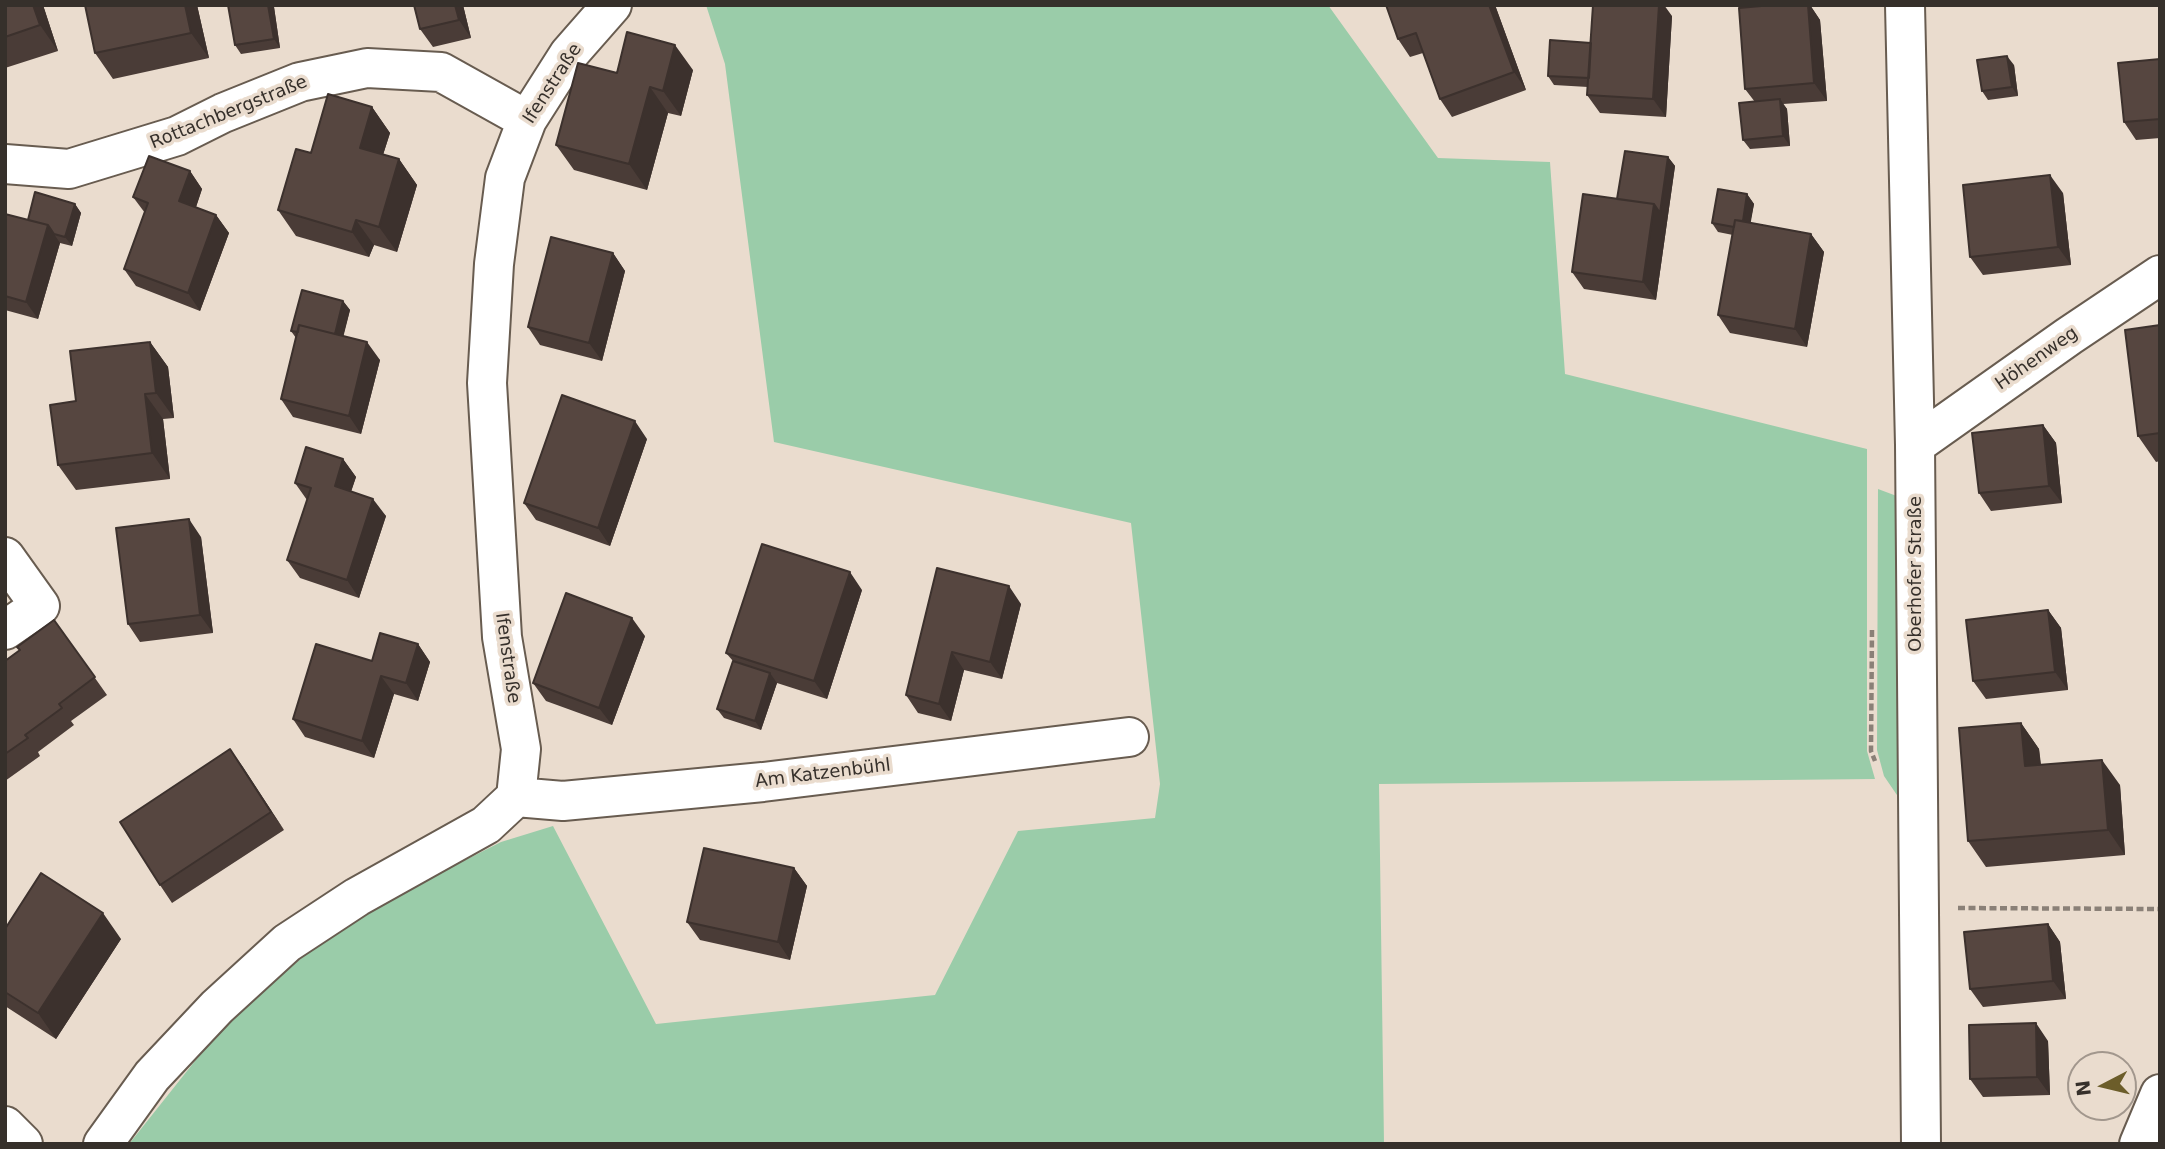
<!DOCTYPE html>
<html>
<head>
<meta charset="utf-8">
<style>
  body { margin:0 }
  #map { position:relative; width:2165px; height:1149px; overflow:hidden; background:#eadcce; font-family:"DejaVu Sans",sans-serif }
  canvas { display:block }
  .frame { position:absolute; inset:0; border:7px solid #36302b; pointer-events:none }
  .north { position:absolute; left:2067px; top:1051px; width:70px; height:70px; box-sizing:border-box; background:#eadcce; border:2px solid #a2978d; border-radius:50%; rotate:263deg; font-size:19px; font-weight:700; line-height:28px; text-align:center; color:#36302b }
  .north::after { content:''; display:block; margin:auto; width:24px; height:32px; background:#6c5d2a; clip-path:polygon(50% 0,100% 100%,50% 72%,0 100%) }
</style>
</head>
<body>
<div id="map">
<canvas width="2165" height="1149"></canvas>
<div class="frame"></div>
<div class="north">N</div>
</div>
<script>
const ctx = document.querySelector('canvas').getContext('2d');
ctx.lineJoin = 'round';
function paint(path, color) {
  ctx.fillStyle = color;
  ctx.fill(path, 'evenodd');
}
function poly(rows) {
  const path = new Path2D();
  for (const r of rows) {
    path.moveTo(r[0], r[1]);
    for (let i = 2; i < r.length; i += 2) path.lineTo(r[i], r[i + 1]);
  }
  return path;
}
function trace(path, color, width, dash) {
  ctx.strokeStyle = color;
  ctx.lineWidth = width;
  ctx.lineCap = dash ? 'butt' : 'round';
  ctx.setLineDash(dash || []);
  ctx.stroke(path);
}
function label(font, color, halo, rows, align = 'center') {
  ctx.font = font + ' "DejaVu Sans",sans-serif';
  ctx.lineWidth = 7;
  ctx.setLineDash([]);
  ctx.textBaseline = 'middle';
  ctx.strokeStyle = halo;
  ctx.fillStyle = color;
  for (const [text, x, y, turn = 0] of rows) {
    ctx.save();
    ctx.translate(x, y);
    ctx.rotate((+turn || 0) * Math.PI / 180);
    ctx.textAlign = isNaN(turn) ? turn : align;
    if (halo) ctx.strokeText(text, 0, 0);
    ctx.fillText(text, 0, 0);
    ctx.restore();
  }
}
const green = poly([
  [706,5,1328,5,1438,158,1550,162,1565,374,1867,449,1867,751,1875,779,1379,784,1384,1144,129,1144,222,1027,343,922,501,842,553,826,656,1024,935,995,1018,831,1155,818,1160,784,1131,523,774,442,725,64],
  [1878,489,1902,498,1901,801,1884,776,1877,750]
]);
const path = poly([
  [1872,630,1871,751,1875,761],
  [1958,908,2160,909]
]);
const minor = poly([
  [1905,5,1915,445,1921,1144],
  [5,164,69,169,177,136,223,113,300,82,367,68,441,72,527,120],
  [1915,445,2069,336,2160,275],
  [5,557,40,606,5,630],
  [516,797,563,801,763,782,1129,737],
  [5,1126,23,1144],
  [103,1144,152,1076,217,1007,287,943,357,897,486,825,516,797,521,749,502,637,487,383,494,264,505,178,527,120,569,54,612,5],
  [2139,1144,2160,1094]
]);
const wall = poly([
  [5,5,43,5,58,51,5,68],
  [85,5,197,5,209,58,113,79,95,53],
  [228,5,272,5,274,7,280,48,241,54,235,45],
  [463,5,471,38,433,47,420,29],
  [1386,5,1495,5,1526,90,1452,117,1440,99,1423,53,1410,57,1398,39],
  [1773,5,1810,5,1820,20,1827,101,1783,104,1787,109,1790,146,1750,149,1743,140,1755,102,1745,89],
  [1672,16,1666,117,1600,113,1587,95,1588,87,1554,85,1548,76,1591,43],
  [2160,59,2160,138,2136,140,2124,122],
  [2014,65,2018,96,1988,100,1982,91],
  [693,70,681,116,668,113,647,190,574,170,556,145,617,73],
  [372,107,390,133,383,155,399,159,417,185,397,252,374,245,369,257,296,236,278,210,311,153],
  [1668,157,1675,166,1656,300,1584,289,1572,272,1617,199],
  [190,171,202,189,196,207,216,215,229,233,200,311,136,286,124,269,145,213,133,197],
  [2063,193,2071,265,1983,275,1970,257],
  [1747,194,1754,204,1750,223,1811,234,1824,252,1807,347,1730,333,1718,315,1733,235,1718,232,1712,223],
  [75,204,81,213,72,246,60,243,38,319,5,310,5,214,28,220],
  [613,253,625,271,602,361,540,345,528,327],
  [343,301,350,310,343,336,380,360,361,434,293,417,281,399,296,338,291,331],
  [2160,325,2160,461,2156,462,2138,436],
  [150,342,168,367,174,418,163,419,170,479,76,490,58,465,76,401],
  [2043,425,2056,443,2062,503,1991,511,1979,493],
  [647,439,610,546,536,520,524,503],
  [343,459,356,477,351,491,386,516,359,598,300,578,287,560,307,500,295,483],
  [201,537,213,633,140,642,128,624],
  [937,568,1021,604,1002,679,964,670,951,721,918,713,906,695],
  [862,590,827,699,777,683,761,730,724,718,717,709,733,661,726,653],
  [2048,610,2061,628,2068,690,1986,699,1973,681],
  [54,620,107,695,71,721,74,725,38,752,40,756,5,781,5,661,20,650],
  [645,636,612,725,546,701,533,683],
  [418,644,430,662,418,701,394,694,374,758,305,737,293,719,372,661],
  [2021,723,2039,749,2041,764,2120,785,2125,855,1986,867,1968,841],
  [230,749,284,830,172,903,160,885],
  [794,868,807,886,790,960,700,940,687,922],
  [2048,924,2060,942,2066,999,1983,1007,1970,989],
  [5,929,121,939,56,1039,5,1006],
  [2048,1041,2050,1095,1983,1097,1970,1079]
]);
const shadedWall = poly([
  [33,5,43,5,58,51,40,25],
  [185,5,197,5,209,58,191,33],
  [268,5,272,5,274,7,280,48,274,39],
  [455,5,463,5,471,38,459,20],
  [1489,5,1495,5,1526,90,1514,72],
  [1659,5,1664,5,1672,16,1666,117,1653,99],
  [1808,5,1810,5,1820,20,1827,101,1814,83],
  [675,45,693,70,681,116,663,91],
  [2007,56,2014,65,2018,96,2012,87],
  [650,87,668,113,647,190,629,164],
  [1780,99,1787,109,1790,146,1783,136],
  [372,107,390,133,377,173,360,148],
  [1668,157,1675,166,1656,300,1643,282,1654,204],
  [399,159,417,185,397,252,379,227],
  [190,171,202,189,192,219,179,201],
  [2050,175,2063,193,2071,265,2058,247],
  [1747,194,1754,204,1748,238,1741,228],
  [75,204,81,213,72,246,65,237],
  [216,215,229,233,200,311,188,293],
  [356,220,374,245,369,257,352,232],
  [48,225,60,243,38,319,26,302],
  [1811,234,1824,252,1807,347,1795,329],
  [613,253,625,271,602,361,589,343],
  [343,301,350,310,340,350,333,341],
  [150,342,168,367,174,418,156,393],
  [367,342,380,360,361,434,349,416],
  [145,394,163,419,170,479,152,453],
  [635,421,647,439,610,546,598,528],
  [2043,425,2056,443,2062,503,2049,486],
  [343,459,356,477,347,504,335,486],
  [373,499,386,516,359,598,347,580],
  [189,519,201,537,213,633,200,615],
  [850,572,862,590,827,699,814,681],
  [1009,586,1021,604,1002,679,990,662],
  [2048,610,2061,628,2068,690,2055,672],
  [632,618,645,636,612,725,599,708],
  [418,644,430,662,418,701,406,683],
  [952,652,964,670,951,721,939,704],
  [770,673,777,683,761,730,755,721],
  [381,676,394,694,374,758,362,741],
  [2021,723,2039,749,2043,791,2025,766],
  [230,749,243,767,284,830,271,812],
  [2102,760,2120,785,2125,855,2108,830],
  [794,868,807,886,790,960,778,942],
  [103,913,121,939,56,1039,38,1013],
  [2048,924,2060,942,2066,999,2053,981],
  [2036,1023,2048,1041,2050,1095,2037,1077]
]);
const building = poly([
  [5,5,33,5,40,25,5,37,5,5],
  [85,5,185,5,191,33,95,53,85,5],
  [228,5,268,5,274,39,235,45,228,5],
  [414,5,455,5,459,20,420,29,414,5],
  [1386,5,1489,5,1514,72,1440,99,1416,33,1398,39,1386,5],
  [1593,5,1659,5,1653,99,1587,95,1593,5],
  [1773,5,1808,5,1814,83,1745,89,1739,8,1773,5],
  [627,32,675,45,663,91,650,87,629,164,556,145,578,63,617,73,627,32],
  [1550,40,1591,43,1589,78,1548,76,1550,40],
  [2007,56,2012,87,1982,91,1977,60,2007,56],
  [2160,59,2160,119,2124,122,2118,63,2160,59],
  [328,94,372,107,360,148,399,159,379,227,356,220,352,232,278,210,296,149,311,153,328,94],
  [1780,99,1783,136,1743,140,1739,103,1780,99],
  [1625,151,1668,157,1660,213,1654,204,1617,199,1625,151],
  [149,156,190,171,179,201,216,215,188,293,124,269,148,203,133,197,149,156],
  [2050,175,2058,247,1970,257,1963,185,2050,175],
  [1718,189,1747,194,1743,221,1735,220,1734,227,1712,223,1718,189],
  [35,192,75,204,65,237,54,234,48,225,28,220,35,192],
  [1583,194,1654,204,1643,282,1572,272,1583,194],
  [5,214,48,225,26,302,5,296,5,214],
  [1735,220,1811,234,1795,329,1718,315,1735,220],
  [551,237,613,253,589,343,528,327,551,237],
  [302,290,343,301,335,334,299,325,298,332,291,331,302,290],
  [299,325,367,342,349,416,281,399,299,325],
  [2160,325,2160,433,2138,436,2125,330,2160,325],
  [150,342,156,393,145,394,152,453,58,465,50,405,76,401,70,351,150,342],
  [562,395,635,421,598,528,524,503,562,395],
  [2043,425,2049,486,1979,493,1972,433,2043,425],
  [306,447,343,459,335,486,373,499,347,580,287,560,311,488,295,483,306,447],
  [189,519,200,615,128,624,116,528,189,519],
  [762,544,850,572,814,681,726,653,762,544],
  [937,568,1009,586,990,662,952,652,939,704,906,695,937,568],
  [566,593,632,618,599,708,533,683,566,593],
  [2048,610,2055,672,1973,681,1966,620,2048,610],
  [54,620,95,677,59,704,62,708,25,735,28,738,5,754,5,661,20,650,17,647,54,620],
  [380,633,418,644,406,683,381,676,362,741,293,719,316,644,372,661,380,633],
  [733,661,770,673,755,721,717,709,733,661],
  [2021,723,2025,766,2102,760,2108,830,1968,841,1959,728,2021,723],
  [230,749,271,812,160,885,120,822,230,749],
  [704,848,794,868,778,942,687,922,704,848],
  [41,873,103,913,38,1013,5,992,5,929,41,873],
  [2048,924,2053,981,1970,989,1964,932,2048,924],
  [2036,1023,2037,1077,1970,1079,1969,1025,2036,1023]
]);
const streetNames = [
  ["Ifenstraße",553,84,-57],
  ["Rottachbergstraße",229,113,-22],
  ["Höhenweg",2037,359,-35],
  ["Oberhofer Straße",1916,574,-90],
  ["Ifenstraße",507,658,82],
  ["Am Katzenbühl",823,774,-7]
];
paint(green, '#9acca9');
trace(minor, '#685c50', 42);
trace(path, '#8a8077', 4.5, [7, 3.5]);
trace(minor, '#fff', 38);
paint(wall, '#4a3c37');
paint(shadedWall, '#3c312d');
paint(building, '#564640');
trace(building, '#3c312d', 2);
label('18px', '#36302b', '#eadcce', streetNames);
</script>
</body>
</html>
